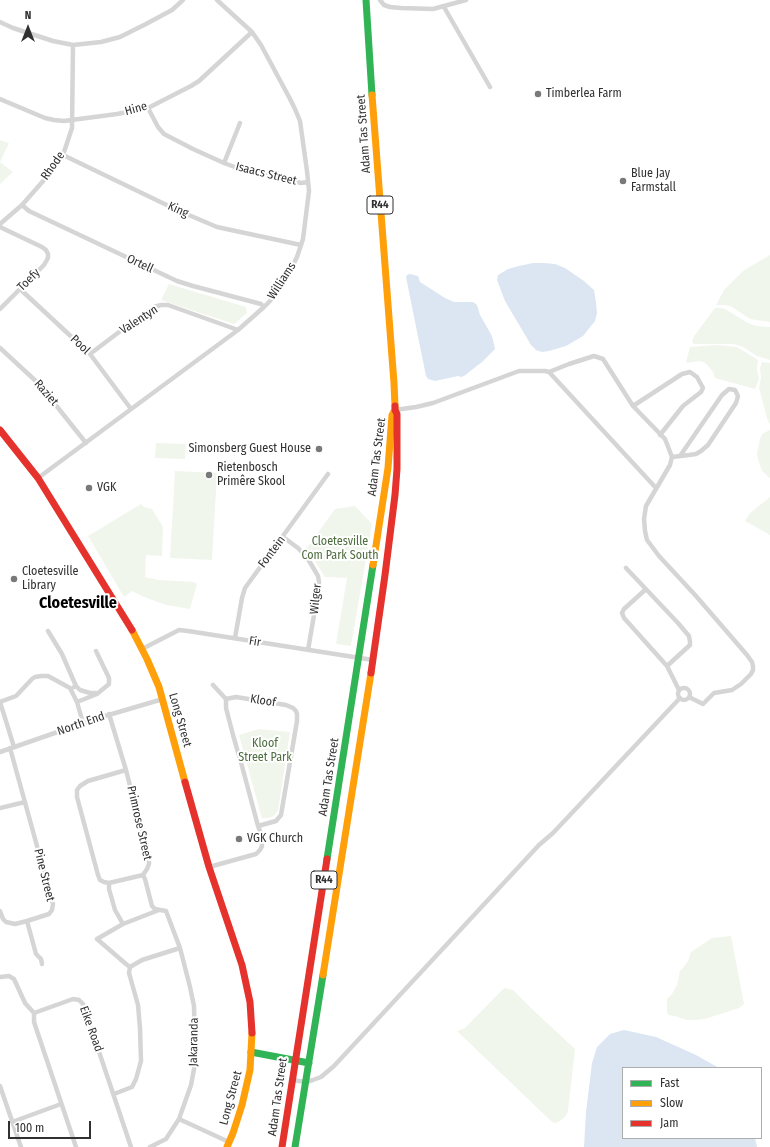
<!DOCTYPE html>
<html>
<head>
<meta charset="utf-8">
<style>
  body { margin:0 }
  #map { position:relative; width:770px; height:1147px; overflow:hidden; background:#fff; font-family:"Fira Sans Condensed",sans-serif }
  canvas { display:block }
  .legend { position:absolute; left:622px; top:1067px; width:140px; height:72px; box-sizing:border-box; background:#fff; border:1px solid #adadad; margin:0; padding:5px 7px; list-style:none; font-size:12px; color:#313131 }
  .legend li { display:flex; align-items:center; gap:8px; height:20px }
  .legend b { width:20px; border:1px solid #adadad }
  .north { position:absolute; left:8px; top:8px; width:40px; height:40px; -webkit-text-stroke:3px #fff; paint-order:stroke; rotate:0deg; font-size:11px; font-weight:700; line-height:16px; text-align:center; color:#313131 }
  .north::after { content:''; display:block; margin:auto; width:14px; height:18px; background:#313131; clip-path:polygon(50% 0,100% 100%,50% 72%,0 100%) }
  .scale { position:absolute; left:8px; top:1121px; width:83px; height:18px; box-sizing:border-box; border:2px solid #313131; border-top:0; padding-left:5px; font-size:12px; line-height:14px; white-space:nowrap; color:#313131; -webkit-text-stroke:3px #fff; paint-order:stroke }
</style>
</head>
<body>
<div id="map">
<canvas width="770" height="1147"></canvas>
<ul class="legend">
<li><b style="height:5px;background:#30b455"></b>Fast</li>
<li><b style="height:5px;background:#ff9f0a"></b>Slow</li>
<li><b style="height:5px;background:#e5322d"></b>Jam</li>
</ul>
<div class="north">N</div>
<div class="scale">100 m</div>
</div>
<script>
const ctx = document.querySelector('canvas').getContext('2d');
ctx.lineJoin = 'round';
function paint(path, color) {
  ctx.fillStyle = color;
  ctx.fill(path, 'evenodd');
}
function poly(rows) {
  const path = new Path2D();
  for (const r of rows) {
    if (r.length === 3) {
      path.moveTo(r[0] + r[2], r[1]);
      path.arc(r[0], r[1], r[2], 0, 2 * Math.PI);
      continue;
    }
    path.moveTo(r[0], r[1]);
    for (let i = 2; i < r.length; i += 2) path.lineTo(r[i], r[i + 1]);
  }
  return path;
}
function trace(path, color, width, dash) {
  ctx.strokeStyle = color;
  ctx.lineWidth = width;
  ctx.lineCap = dash ? 'butt' : 'round';
  ctx.setLineDash(dash || []);
  ctx.stroke(path);
}
function label(font, color, halo, rows, align = 'center') {
  ctx.font = font + ' "Fira Sans Condensed",sans-serif';
  ctx.lineWidth = 4;
  ctx.setLineDash([]);
  ctx.textBaseline = 'middle';
  ctx.strokeStyle = halo;
  ctx.fillStyle = color;
  for (const [text, x, y, turn = 0] of rows) {
    ctx.save();
    ctx.translate(x, y);
    ctx.rotate((+turn || 0) * Math.PI / 180);
    ctx.textAlign = isNaN(turn) ? turn : align;
    if (halo) ctx.strokeText(text, 0, 0);
    ctx.fillText(text, 0, 0);
    ctx.restore();
  }
}
const green = poly([
  [0,140,9,143,0,162],
  [0,162,13,172,0,184],
  [770,255,770,322,750,319,732,307,725,305,716,305,724,290,743,271,751,266],
  [169,284,246,307,247,313,234,324,161,300],
  [715,308,722,308,725,309,748,323,757,326,770,327,770,360,757,356,743,347,734,344,694,344,692,342,694,336],
  [717,345,737,347,758,360,757,369,759,379,755,389,715,378,713,372,709,367,704,362,699,361,687,363,686,362,690,347],
  [762,362,770,363,770,424,769,423,767,418,759,388,761,378,760,368],
  [770,430,770,478,762,471,758,459,757,453,760,439,762,434],
  [156,443,186,444,185,459,155,458],
  [175,471,217,473,212,560,170,558],
  [770,497,770,535,745,521,750,513],
  [141,504,144,507,152,509,163,527,162,556,146,555,145,577,159,580,194,582,197,584,190,609,166,605,144,597,132,591,124,597,88,536],
  [355,506,372,524,351,646,336,644,347,578,325,577,307,548,335,509],
  [259,729,290,732,278,811,274,816,268,818,262,818,261,815,239,735],
  [731,936,744,1004,739,1008,705,1019,696,1020,686,1020,675,1016,668,1015,667,1011,667,999,672,994,677,985,680,971,683,968,688,961,691,952,712,938],
  [505,988,513,990,531,1008,575,1049,568,1111,565,1117,558,1122,555,1123,552,1122,457,1031,465,1028,502,990]
]);
const water = poly([
  [533,263,543,263,555,264,565,268,584,281,594,290,596,303,597,313,595,321,583,336,566,346,549,351,542,352,536,350,531,345,505,301,497,280,498,275,508,269,519,266],
  [410,274,418,276,420,282,445,298,454,302,473,302,477,305,480,315,492,336,495,349,482,362,464,376,461,377,458,376,435,381,428,379,426,376,406,277,407,275],
  [624,1030,656,1037,696,1055,719,1068,623,1068,623,1138,755,1138,757,1147,584,1147,586,1112,592,1063,597,1047,610,1034]
]);
const street = poly([
  [380,0,384,5,390,7,401,8,433,9,466,0],
  [444,7,490,87],
  [0,22,13,28,53,41,73,45,101,42,120,37,146,24,172,10,183,0],
  [0,99,45,118,54,120,64,121,117,114,148,108,191,86,199,81,252,32],
  [148,108,158,127,164,134,193,149,224,163,240,169,301,183,308,182],
  [63,155,177,210,217,227,301,245],
  [224,163,240,123],
  [22,205,29,211,177,281,193,286,261,304,264,307],
  [0,224,22,205,44,180,63,155,72,128,73,45],
  [0,227,42,247,46,250,48,254,48,258,44,265,0,309],
  [20,289,90,354,131,409],
  [0,348,39,384,86,443],
  [90,354,135,320,154,307,161,305,168,305,238,330],
  [549,372,569,364,594,356,603,359,633,406,665,439,667,444,672,457,670,465,646,506,644,519,645,531,647,540,659,556,696,596,747,655,752,662,753,666,753,670,751,674,741,684,732,690,714,693,703,704,689,697],
  [633,406,682,374,690,372,697,377,703,388,701,392,683,406,660,435],
  [395,410,416,407,433,403,519,371,545,371,549,372,656,488],
  [672,457,689,455,696,454,701,451,708,445,736,403,738,396,735,390,729,389,722,395,680,456],
  [38,478,238,330,264,307,270,301,287,277,297,257,303,239,309,191,307,171,300,121,295,109,289,97,261,45,252,32,217,0],
  [283,537,298,548,308,559,318,576,319,582,318,592,308,650],
  [626,568,678,623,689,636,690,642,690,645,667,666],
  [645,590,624,609,622,613,624,618,667,666,679,690],
  [48,631,62,654,76,686],
  [235,638,242,598,245,588,328,474],
  [142,649,179,630,188,631,373,660],
  [213,685,226,699],
  [74,687,76,686,80,690,90,693,96,693],
  [684,694,6],
  [0,702,16,696,32,679,35,677,41,676,48,676,70,688,77,702,83,723],
  [0,702,14,747],
  [77,702,97,694,109,684,109,678,96,651],
  [109,714,126,770,149,860,149,864,147,869,143,875,109,883,104,882,100,880,98,875,77,797,77,790,80,786,88,781,126,770],
  [0,752,95,719,163,699],
  [0,808,25,802],
  [209,867,256,854,260,850,262,846,261,834,258,826,242,766,233,735,226,708,226,699,236,697,286,705,293,708,296,711,297,714,297,721,281,815,276,821,258,826],
  [143,875,145,879,152,906,155,909,166,911,180,948,190,987,194,1006,195,1050,195,1064,191,1085,179,1119,166,1139,150,1147],
  [109,883,109,889,115,910,123,924],
  [0,911,3,919,6,922,15,924,27,921,49,914,52,910,53,904,10,748],
  [27,921,36,954,41,959,42,964],
  [130,967,126,964,97,939,123,924,159,910],
  [0,977,9,976,14,979,25,1003,34,1013],
  [34,1013,73,999,79,1000,83,1004,131,1147],
  [34,1013,34,1022,76,1147],
  [292,1080,306,1082,313,1080,321,1077,334,1066,539,845,553,833,680,698],
  [0,1086,21,1147],
  [114,1094,132,1087,136,1079,141,1061,140,1028,138,1005,129,973,130,967,142,960,180,948],
  [179,1119,229,1142],
  [12,1122,61,1104]
]);
const fast = poly([
  [366,0,372,95],
  [327,859,373,565],
  [251,1052,309,1063],
  [295,1147,323,975]
]);
const slow = poly([
  [372,95,394,383,395,406],
  [373,565,388,468,392,415,395,410],
  [132,630,147,659,159,687,185,782],
  [323,975,371,673],
  [227,1147,233,1133,242,1105,250,1070,252,1033]
]);
const jam = poly([
  [0,430,38,478,132,630],
  [371,673,385,575,395,495,397,469,397,414,395,410,395,406],
  [185,782,209,867,242,965,250,1002,252,1033],
  [282,1147,327,859]
]);
const markers = [
  [538,94,4,"#797979"],
  [623,181,4,"#797979"],
  [319,449,4,"#797979"],
  [209,475,4,"#797979"],
  [89,488,4,"#797979"],
  [14,579,4,"#797979"],
  [239,839,4,"#797979"]
];
const shields = [
  [380,205,26],
  [324,880,26]
];
const shieldNames = [
  ["R44",380,205],
  ["R44",324,880]
];
const poiNames = [
  ["Timberlea Farm",546,94],
  ["Blue Jay",631,174],
  ["Farmstall",631,188],
  ["Simonsberg Guest House",311,449,"right"],
  ["Rietenbosch",217,468],
  ["Primêre Skool",217,482],
  ["VGK",97,488],
  ["Cloetesville",22,572],
  ["Library",22,586],
  ["VGK Church",247,839]
];
const streetNames = [
  ["Hine",136,109,-15],
  ["Adam Tas Street",364,134,-94],
  ["Rhode",53,166,-55],
  ["Isaacs Street",266,174,14],
  ["King",178,210,24],
  ["Ortell",140,264,25],
  ["Toefy",29,280,-45],
  ["Williams",282,281,-57],
  ["Valentyn",139,320,-33],
  ["Pool",80,345,44],
  ["Raziet",46,393,49],
  ["Adam Tas Street",377,457,-83],
  ["Fontein",272,552,-53],
  ["Wilger",316,599,-84],
  ["Fir",255,642,9],
  ["Kloof",263,701,9],
  ["Long Street",180,720,74],
  ["North End",81,724,-19],
  ["Adam Tas Street",329,777,-81],
  ["Primrose Street",139,823,77],
  ["Pine Street",44,875,76],
  ["Eike Road",91,1029,70],
  ["Jakaranda",194,1042,-89],
  ["Adam Tas Street",278,1097,-82],
  ["Long Street",231,1098,-75]
];
const parkNames = [
  ["Cloetesville",340,542],
  ["Com Park South",340,556],
  ["Kloof",265,744],
  ["Street Park",265,758]
];
const districtNames = [
  ["Cloetesville",78,604]
];
paint(green, '#f1f6ed');
paint(water, '#dbe6f2');
trace(street, '#d5d5d5', 4.5);
trace(fast, '#30b455', 7);
trace(slow, '#ff9f0a', 7);
trace(jam, '#e5322d', 7);
for (const [x, y, r, color] of markers) {
  const dot = new Path2D();
  dot.arc(x, y, r, 0, 2 * Math.PI);
  ctx.fillStyle = color;
  ctx.fill(dot);
  trace(dot, '#fff', 1.5);
}
for (const [x, y, w] of shields) {
  const box = new Path2D();
  box.roundRect(x - w / 2, y - 9, w, 18, 3);
  ctx.fillStyle = '#fff';
  ctx.fill(box);
  trace(box, '#313131', 1);
}
label('bold 11px', '#313131', null, shieldNames);
label('12px', '#313131', '#fff', poiNames, 'left');
label('12px', '#313131', '#fff', streetNames);
label('12px', '#4e6d3e', '#fff', parkNames);
label('bold 16px', '#000', '#fff', districtNames);
</script>
</body>
</html>
